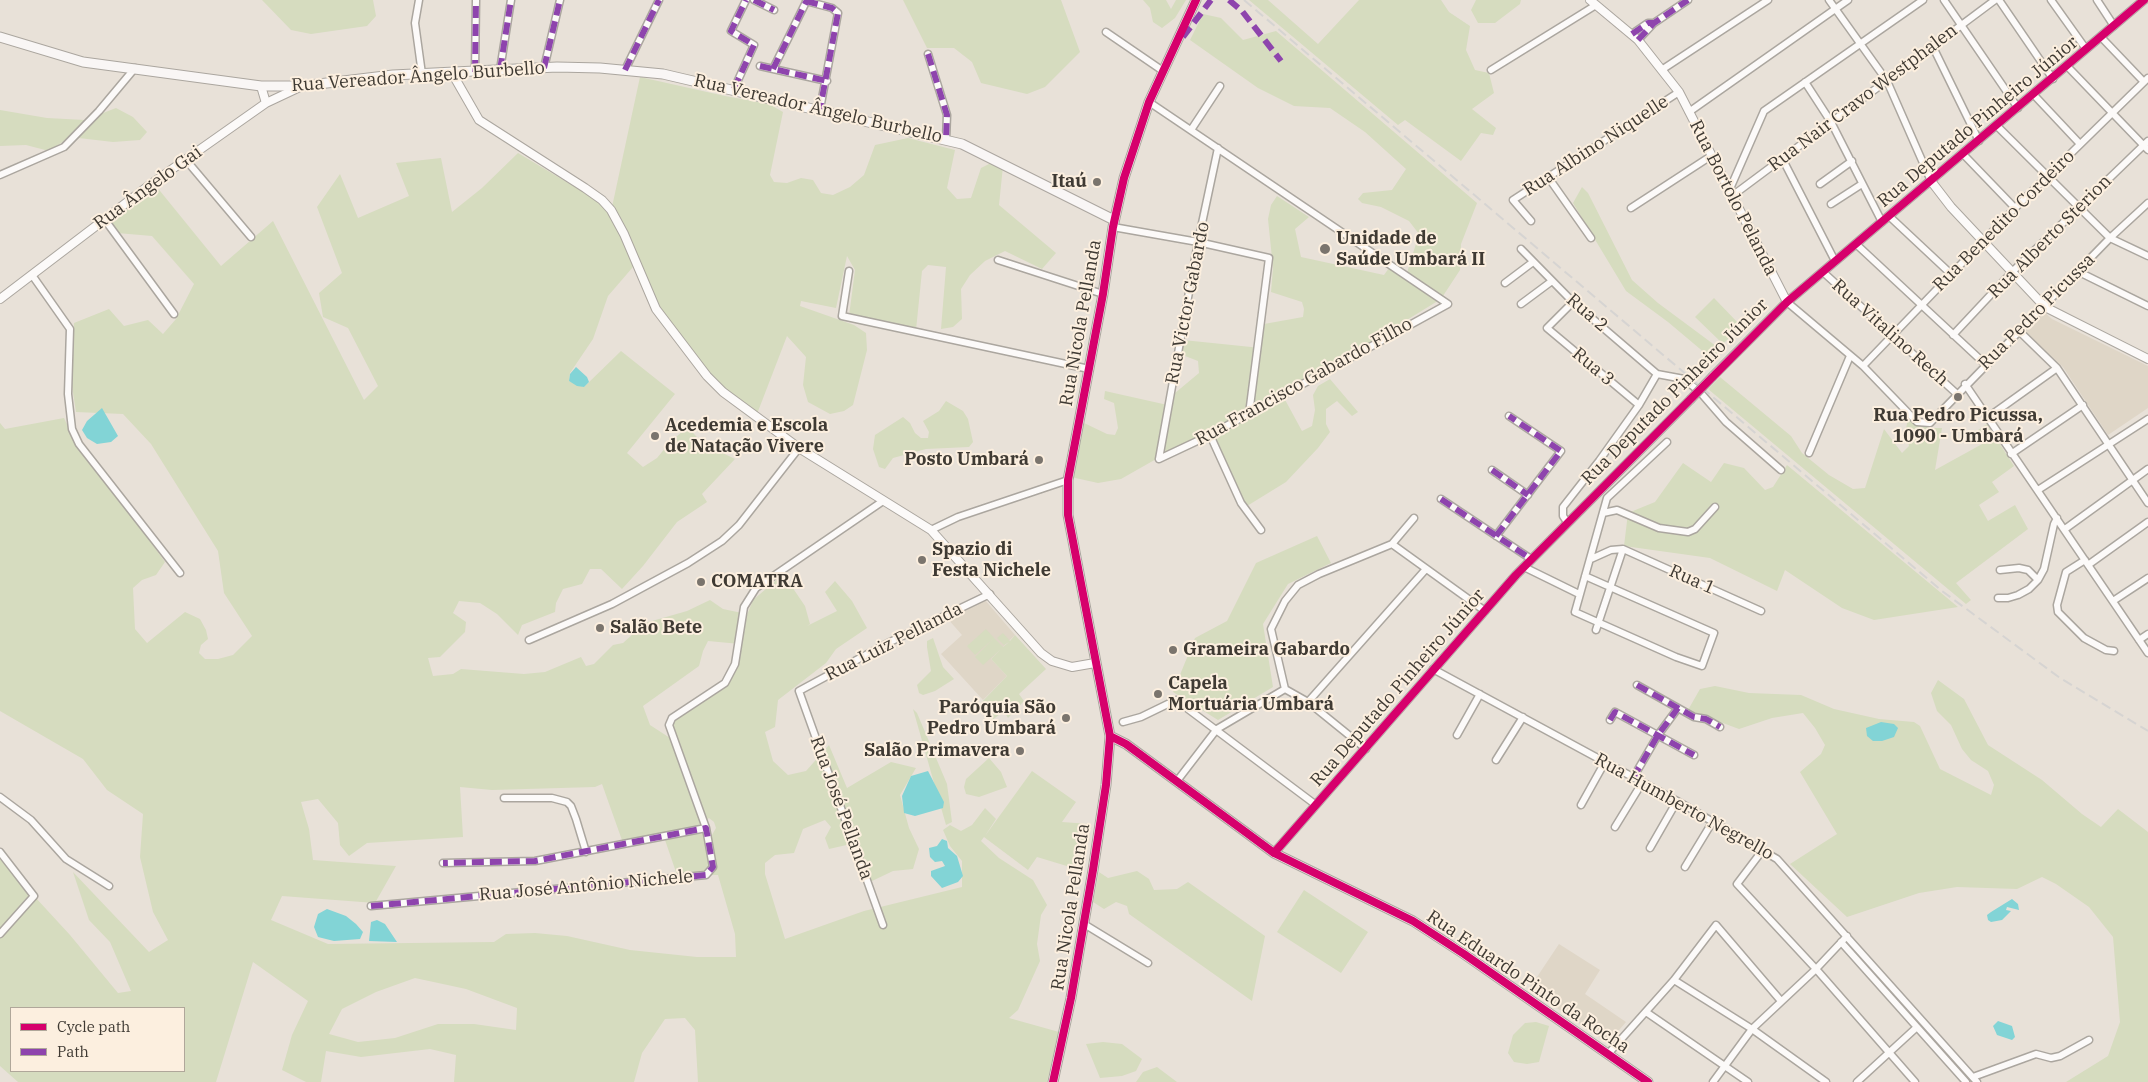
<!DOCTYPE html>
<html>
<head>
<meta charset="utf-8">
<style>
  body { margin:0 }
  #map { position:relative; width:2148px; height:1082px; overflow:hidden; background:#e8e1d8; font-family:"IBM Plex Serif",serif }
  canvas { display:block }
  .legend { position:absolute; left:10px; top:1007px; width:175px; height:65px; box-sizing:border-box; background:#fcefdf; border:1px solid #b0a79a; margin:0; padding:6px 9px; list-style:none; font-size:15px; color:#3f3a33 }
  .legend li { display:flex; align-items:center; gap:10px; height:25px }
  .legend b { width:25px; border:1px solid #b0a79a }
</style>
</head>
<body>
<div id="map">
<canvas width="2148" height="1082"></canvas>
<ul class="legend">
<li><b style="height:6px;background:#d6006c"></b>Cycle path</li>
<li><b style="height:6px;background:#8e44ad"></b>Path</li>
</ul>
</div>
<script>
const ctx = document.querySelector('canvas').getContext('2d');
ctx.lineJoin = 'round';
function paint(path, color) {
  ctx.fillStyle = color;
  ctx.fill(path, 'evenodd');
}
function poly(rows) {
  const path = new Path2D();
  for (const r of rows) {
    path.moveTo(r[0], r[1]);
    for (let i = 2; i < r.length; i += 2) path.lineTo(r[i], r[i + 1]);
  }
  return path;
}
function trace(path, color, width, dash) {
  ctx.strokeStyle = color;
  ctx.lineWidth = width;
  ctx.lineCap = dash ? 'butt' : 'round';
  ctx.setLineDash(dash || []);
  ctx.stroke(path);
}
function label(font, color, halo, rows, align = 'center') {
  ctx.font = font + ' "IBM Plex Serif",serif';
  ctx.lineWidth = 4;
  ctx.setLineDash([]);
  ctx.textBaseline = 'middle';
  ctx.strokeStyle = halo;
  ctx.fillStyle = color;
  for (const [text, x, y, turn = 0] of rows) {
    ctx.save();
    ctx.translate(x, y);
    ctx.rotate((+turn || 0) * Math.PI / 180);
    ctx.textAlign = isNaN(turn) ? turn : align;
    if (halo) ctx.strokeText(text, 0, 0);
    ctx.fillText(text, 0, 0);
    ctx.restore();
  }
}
const education = poly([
  [2044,312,2052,319,2148,366,2148,408,2108,435,2063,367,2025,332],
  [985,600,1015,635,991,659,1007,676,983,700,941,654,962,635,947,618],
  [1559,944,1600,970,1585,994,1626,1022,1608,1043,1529,989]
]);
const green = poly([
  [262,0,373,0,376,16,367,26,311,34,291,30],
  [903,0,1061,0,1080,52,1045,87,1027,94,981,83,972,62,954,48,927,48],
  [1143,0,1166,0,1171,9,1176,0,1186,0,1175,18,1162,28,1153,22,1150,8],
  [1249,0,1268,0,1318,44,1359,0,1441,0,1449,12,1470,26,1466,50,1475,70,1489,73,1494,93,1472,109,1496,128,1493,135,1481,133,1461,161,1405,120,1398,125],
  [1476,0,1521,0,1520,4,1495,23,1478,23,1471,10],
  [1203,14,1221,18,1243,40,1276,31,1477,203,1461,244,1460,270,1441,299,1283,396,1302,431,1312,426,1315,410,1313,395,1318,386,1330,379,1358,412,1352,416,1337,401,1326,409,1326,424,1330,432,1318,448,1286,482,1247,506,1210,434,1165,454,1121,479,1098,483,1071,477,1082,422,1107,434,1115,435,1118,428,1114,403,1104,399,1105,391,1172,406,1175,393,1199,373,1198,361,1180,354,1183,340,1261,348,1264,324,1303,317,1304,309,1302,302,1271,292,1273,268,1268,219,1271,205,1277,196,1309,217,1295,229,1301,257,1384,275,1389,268,1406,276,1419,234,1409,221,1381,207,1362,203,1358,199,1363,193,1392,190,1406,169,1365,132,1330,108,1294,106,1258,88,1190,40],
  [640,77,725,96,769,104,783,112,770,175,774,182,787,183,801,178,813,180,821,193,833,195,850,187,864,175,875,145,908,138,955,150,947,188,957,199,971,198,981,168,991,163,1003,166,999,205,1056,253,1042,269,1005,251,985,261,970,275,961,289,962,319,953,327,941,329,946,267,928,265,922,271,916,330,849,316,855,270,847,256,836,308,801,301,800,306,854,325,866,333,867,350,853,405,844,411,830,414,808,402,803,385,806,357,787,336,757,414,728,392,708,374,657,305,639,260,608,296,593,339,570,373,569,381,584,387,621,351,675,394,627,453,643,467,657,458,671,441,688,427,702,443,735,459,702,494,707,502,677,522,643,566,622,589,601,569,590,569,582,584,563,589,556,603,555,612,522,625,518,635,497,614,480,603,459,601,453,613,466,622,465,632,440,657,428,658,433,676,453,674,461,669,524,674,545,672,581,657,586,666,594,664,613,645,623,643,645,623,687,611,710,600,723,609,742,613,740,644,742,644,747,615,753,600,781,576,786,578,805,606,810,624,807,626,837,611,825,592,835,581,852,601,867,628,836,649,826,663,778,700,775,727,765,732,773,761,788,775,806,771,829,745,847,788,891,762,916,768,900,795,909,828,919,849,913,869,893,871,872,881,863,876,851,844,829,849,825,838,831,827,825,820,803,829,794,853,775,855,765,863,765,874,785,939,864,911,962,887,962,861,950,846,943,830,950,825,961,831,972,825,985,808,996,819,985,836,1032,771,1076,802,1062,822,1090,824,1080,870,1037,857,1028,870,984,837,981,841,999,858,1033,880,1047,905,1041,915,1037,944,1040,961,1018,1010,1009,1018,1059,1032,1047,1082,698,1082,695,1030,685,1018,665,1019,642,1053,634,1082,454,1082,456,1055,430,1049,361,1057,326,1051,321,1082,306,1082,282,1070,292,1035,308,1001,253,962,216,1082,18,1082,0,1066,0,859,70,935,118,993,131,991,110,942,89,920,73,872,149,952,168,940,153,912,140,857,143,814,107,790,83,759,0,711,0,423,5,429,64,418,77,445,121,501,165,562,156,575,142,580,133,588,135,629,147,643,185,612,200,619,206,630,208,639,201,645,199,653,205,659,218,659,233,655,252,636,224,593,218,551,151,444,123,414,76,412,72,386,74,323,109,309,124,326,148,320,163,334,176,319,194,284,152,236,117,233,110,223,156,186,221,266,273,221,364,400,378,386,348,328,323,317,319,293,342,273,317,207,340,174,358,218,409,196,396,163,441,158,452,212,482,188,518,153,595,199,612,207],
  [708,641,740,644,727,682,674,719,670,738,650,725,643,706,699,666,703,651],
  [602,784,623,843,692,829,709,818,714,822,716,828,712,835,694,833,665,840,677,875,718,875,735,934,736,957,697,957,630,950,567,936,535,933,506,934,494,942,328,944,271,920,282,896,375,903,396,866,313,860,309,829,301,802,318,799,338,823,340,845,349,856,367,843,463,837,460,787,492,790,595,787],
  [415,978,466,989,517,1008,516,1030,474,1024,438,1024,395,1038,358,1042,329,1034,342,1009,376,992],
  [11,1008,184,1008,184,1071,11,1071],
  [116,108,133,117,147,132,140,140,113,142,70,137,49,151,26,145,0,146,0,110,47,118,85,120],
  [1582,187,1588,193,1632,280,1658,303,1720,349,1712,359,1668,322,1626,291,1573,203],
  [1714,298,1741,326,1723,344,1695,317],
  [1720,377,1791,436,1802,453,1829,475,1853,489,1865,488,1884,429,1902,453,1909,446,1906,429,1908,418,1931,428,1942,428,1935,470,1984,443,1978,430,1987,424,2014,466,1992,482,1999,492,1979,505,1988,521,2015,505,2028,529,1956,583,1971,600,1966,604,1708,389],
  [946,401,963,411,968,419,973,442,969,447,926,449,893,458,885,469,879,467,873,449,875,435,903,417,910,423,915,433,921,438,928,438,929,432,923,421,939,411],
  [1683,463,1711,482,1724,463,1744,468,1765,490,1773,487,1787,465,1958,607,1874,620,1842,608,1785,570,1777,591,1710,558,1624,546,1628,513,1655,502],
  [1317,536,1331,563,1288,584,1263,624,1273,687,1218,720,1173,692,1195,638,1227,621,1256,563],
  [986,629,994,638,975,655,967,646],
  [1003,633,1010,641,1015,635,1046,669,1019,694,1024,701,1008,718,1004,711,991,721,976,708,1007,676,991,659,1001,649,983,665,975,657,994,638,1003,647,1009,642,1004,645,997,638],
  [933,638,943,667,954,679,935,691,923,695,919,693,917,685,931,671,927,647,927,641],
  [1938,680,1964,699,1988,745,2042,780,2082,814,2101,827,2118,809,2148,832,2148,1082,2066,1082,2108,1056,2120,1022,2113,937,2089,907,2056,884,2042,877,2017,889,1957,887,1919,893,1847,917,1790,864,1837,834,1800,772,1821,754,1825,745,1815,728,1803,713,1772,718,1739,729,1688,710,1700,689,1715,686,1749,693,1801,695,1834,709,1879,719,1914,722,1920,726,1940,769,1991,795,1994,785,1988,771,1971,760,1962,749,1951,725,1937,711,1931,693],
  [913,709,917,713,947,784,952,822,946,825],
  [989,758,1001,772,1007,787,979,797,966,794,964,787,966,779],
  [1137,871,1149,879,1154,890,1177,889,1188,882,1265,936,1252,1001,1129,914,1127,906,1116,902,1104,909,1093,902,1099,872,1108,878],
  [1304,890,1368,932,1341,973,1277,932],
  [1536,1022,1549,1026,1539,1062,1527,1064,1514,1062,1508,1053,1513,1035,1525,1023],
  [1103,1042,1122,1044,1142,1059,1136,1071,1122,1076,1100,1078,1086,1044],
  [1157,1067,1177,1082,1136,1082,1143,1072]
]);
const water = poly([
  [576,367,587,377,589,382,584,387,577,386,569,381,570,374],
  [102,408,118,436,111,442,97,444,87,438,82,430,87,421],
  [1881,722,1894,724,1898,728,1894,737,1882,741,1873,741,1867,736,1866,728],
  [928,771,944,802,943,808,915,816,904,813,902,796,911,776],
  [942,839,947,841,948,848,957,856,963,876,958,882,942,888,931,876,931,871,945,866,942,861,935,862,930,857,929,848,937,846],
  [2012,899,2018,904,2019,910,2007,907,2006,910,2011,911,2002,920,1991,922,1988,920,1987,915,1991,912],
  [327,909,346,916,356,924,363,932,360,939,334,941,318,937,314,927,318,914],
  [377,920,385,924,397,942,369,941,371,922],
  [1998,1021,2012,1026,2015,1037,2012,1040,1997,1035,1993,1026]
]);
const minor = poly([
  [419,0,415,23,422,74],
  [754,0,774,10],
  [1829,0,1887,81,1931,181],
  [1944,0,2018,108],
  [1999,0,2053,79],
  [2051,0,2086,49],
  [2097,0,2114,26],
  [806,1,832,8,838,13,820,109],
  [1106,32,1163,71],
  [1632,34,1648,23,1654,23],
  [2101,37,2144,82],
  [1638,40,1654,23,1688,0],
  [1932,45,1979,141],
  [928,54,947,115,946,140],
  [760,66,827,81],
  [2067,66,2148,150],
  [544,68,560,0],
  [773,69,807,0],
  [1663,69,1768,0],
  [500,70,511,0],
  [625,70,659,0],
  [1491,70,1596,5],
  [475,72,476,0],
  [1805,82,1831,122,1882,222],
  [734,89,754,45,731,31,746,0],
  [2034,95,2080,144],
  [1149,102,1448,304,1210,435,1159,459],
  [1689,112,1848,0],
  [1997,126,2110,238,2148,256],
  [1191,130,1220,86],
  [1963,154,2015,208],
  [1782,158,1835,261],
  [186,160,251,237],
  [0,175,64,147,99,111,135,68],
  [1548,177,1591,238],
  [1820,184,1852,161],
  [1729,191,1764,111,1923,0],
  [1732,196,1995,0],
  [1831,204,1862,184],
  [1631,208,1711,156],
  [1889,216,1951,274],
  [105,220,174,314],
  [1531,221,1513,200,1679,92],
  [1113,227,1198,242,1269,258,1249,414],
  [1856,244,1985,364],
  [1521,249,1573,302,1657,374,1684,379,1700,392,1726,422,1781,470],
  [998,260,1103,294],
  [849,271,842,316,1089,369],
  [1823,272,1957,394],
  [2079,272,2148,306],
  [32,275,70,329,68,394,72,429,79,444,180,573],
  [1505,283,1533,262],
  [1573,302,1547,328,1639,405],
  [1787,302,1863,366,1917,422,1930,423,2110,238,2148,203],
  [1521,304,1552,281],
  [2019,331,2057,368,2148,503],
  [1953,335,2012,272,2148,141],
  [1863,366,2015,208,2148,78],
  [1965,384,2148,653],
  [1987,418,2057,368],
  [1210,435,1241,503,1261,530],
  [1809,453,1850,356],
  [2011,454,2083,405],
  [1159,459,1198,242,1218,148],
  [1492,470,1528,495],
  [2038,490,2148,419],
  [1441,499,1531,559],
  [1603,513,1617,510,1659,528,1688,532,1695,529,1715,507],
  [1567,522,1563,516,1563,507,1599,461,1639,405,1657,374],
  [2065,529,2148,469],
  [931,530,958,517,1068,480],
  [1496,536,1561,451,1509,416],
  [1392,544,1485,611],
  [1591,559,1611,550,1623,549,1761,611],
  [2085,560,2066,572,2057,605,2058,612,2084,638,2106,650,2114,651],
  [2088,565,2148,522],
  [1524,567,1579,594],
  [2000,570,2019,568,2028,570,2038,580],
  [1585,576,1714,633,1702,666,1676,657,1575,612,1607,498,1667,442],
  [1998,598,2008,598,2018,595,2029,589,2038,580,2044,569,2054,524,2057,518],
  [2113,601,2148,578],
  [1596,630,1623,549],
  [529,640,612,604,688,563,722,541,739,525,799,448],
  [2139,640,2148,634],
  [1433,669,1677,801,1777,859,1977,1082],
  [1637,685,1694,717,1706,719,1720,727],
  [1308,702,1426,569],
  [1610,720,1615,712,1694,755],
  [1123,722,1141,717,1176,700,1316,805],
  [1457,735,1480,694],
  [1366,749,1308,702,1285,689,1271,629,1285,601,1298,585,1319,574,1392,544,1414,518],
  [1496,760,1523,717],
  [1633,778,1658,735,1678,708],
  [1177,781,1217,729,1285,689],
  [0,797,31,820,66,859,109,886],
  [504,798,552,798,567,802,571,806,576,819,586,852],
  [1581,805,1605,762],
  [1615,827,1642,783],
  [1650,848,1677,801],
  [1762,851,1737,884,1816,969,1915,1082],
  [0,852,34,896,0,934],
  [443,863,535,861,706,828],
  [1685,867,1713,821],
  [371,906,706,875,713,867,706,828,669,725,672,718,725,683,735,664,744,607,756,588,883,501],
  [1084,924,1148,963],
  [883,925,799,691,890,642,990,594],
  [1841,942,1966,1082],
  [1674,980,1752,1029,1826,1082],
  [1646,1012,1748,1082],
  [1608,1054,1674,980,1716,925,1781,1001],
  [1973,1077,2036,1054,2051,1058,2060,1056,2089,1040],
  [1713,1082,1752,1029,1816,969,1847,936],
  [1857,1082,1917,1027]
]);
const tertiary = poly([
  [1590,0,1638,40,1679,92,1787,302],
  [452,73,479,120,585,188,602,200,611,210,624,234,656,309,707,376,723,392,799,448,931,530,1041,653,1052,661,1072,667,1095,663],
  [261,86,266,103],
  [1931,181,1951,207,2045,307,2148,359],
  [0,299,151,184,266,103,300,87],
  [1713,376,1787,302,2144,0],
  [1274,853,1516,575,1690,400]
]);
const secondary = poly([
  [0,37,83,62,261,86,302,86,393,75,557,67,600,68,663,74,962,144,1114,220],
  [1110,736,1126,744,1274,853,1413,921,1464,954,1648,1082],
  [1053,1082,1071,998,1093,870,1106,785,1110,736,1068,515,1068,480,1103,294,1113,227,1124,178,1149,102,1196,0]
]);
const rail = poly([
  [1244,0,1942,591,2060,678,2148,731]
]);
const tertiaryBridge = poly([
  [1690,400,1713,376]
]);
const quiet = poly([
  [754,0,774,10],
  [1229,0,1242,11,1281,61],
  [806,1,832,8,838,13,820,109],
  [1632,34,1648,23,1654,23],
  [1183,37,1211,0],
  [1638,40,1654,23,1688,0],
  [928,54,947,115,946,140],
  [760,66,827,81],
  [544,68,560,0],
  [773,69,807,0],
  [500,70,511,0],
  [625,70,659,0],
  [475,72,476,0],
  [734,89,754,45,731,31,746,0],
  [1492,470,1528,495],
  [1441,499,1531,559],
  [1496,536,1561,451,1509,416],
  [1637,685,1694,717,1706,719,1720,727],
  [1610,720,1615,712,1694,755],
  [1633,778,1658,735,1678,708],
  [371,906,706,875,713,867,706,828,535,861,443,863]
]);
const cycleway = poly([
  [1110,736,1126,744,1274,853,1413,921,1464,954,1648,1082],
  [1274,853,1516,575,1787,302,2144,0],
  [1053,1082,1071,998,1093,870,1106,785,1110,736,1068,515,1068,480,1103,294,1113,227,1124,178,1149,102,1196,0]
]);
const markers = [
  [1097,182,5,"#7a746d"],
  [1325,249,6,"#7a746d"],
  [1958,397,5,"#7a746d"],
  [655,436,5,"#7a746d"],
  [1039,460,5,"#7a746d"],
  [922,560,5,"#7a746d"],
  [701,582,5,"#7a746d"],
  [600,628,5,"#7a746d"],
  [1173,650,5,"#7a746d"],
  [1158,694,5,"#7a746d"],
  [1066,718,5,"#7a746d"],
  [1020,751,5,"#7a746d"]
];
const streetNames = [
  ["Rua Vereador Ângelo Burbello",418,77,-4],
  ["Rua Nair Cravo Westphalen",1863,98,-37],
  ["Rua Vereador Ângelo Burbello",818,109,13],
  ["Rua Deputado Pinheiro Júnior",1978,122,-40],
  ["Rua Albino Niquelle",1596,146,-33],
  ["Rua Ângelo Gai",148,188,-36],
  ["Rua Bortolo Pelanda",1733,198,63],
  ["Rua Benedito Cordeiro",2004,221,-45],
  ["Rua Alberto Sterion",2050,237,-45],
  ["Rua Victor Gabardo",1188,303,-79],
  ["Rua Pedro Picussa",2037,312,-45],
  ["Rua 2",1587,313,41],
  ["Rua Nicola Pellanda",1081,323,-80],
  ["Rua Vitalino Rech",1890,333,42],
  ["Rua 3",1593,367,40],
  ["Rua Francisco Gabardo Filho",1304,382,-29],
  ["Rua Deputado Pinheiro Júnior",1675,392,-45],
  ["Rua 1",1692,580,24],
  ["Rua Luiz Pellanda",894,642,-27],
  ["Rua Deputado Pinheiro Júnior",1398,688,-49],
  ["Rua Humberto Negrello",1684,807,29],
  ["Rua José Pellanda",841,808,70],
  ["Rua José Antônio Nichele",586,886,-5],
  ["Rua Nicola Pellanda",1071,907,-81],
  ["Rua Eduardo Pinto da Rocha",1528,982,34]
];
const poiNames = [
  ["Itaú",1087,182,"right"],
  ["Unidade de",1336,239],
  ["Saúde Umbará II",1336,260],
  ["Rua Pedro Picussa,",1958,416,"center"],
  ["1090 - Umbará",1958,437,"center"],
  ["Acedemia e Escola",665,426],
  ["de Natação Vivere",665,447],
  ["Posto Umbará",1029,460,"right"],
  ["Spazio di",932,550],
  ["Festa Nichele",932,571],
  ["COMATRA",711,582],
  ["Salão Bete",610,628],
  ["Grameira Gabardo",1183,650],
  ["Capela",1168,684],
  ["Mortuária Umbará",1168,705],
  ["Paróquia São",1056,708,"right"],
  ["Pedro Umbará",1056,729,"right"],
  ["Salão Primavera",1010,751,"right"]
];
paint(education, '#dfd6c7');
paint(green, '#d6dcbf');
paint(water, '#82d4d6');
trace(minor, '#aba69f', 9);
trace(tertiary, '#aba69f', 10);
trace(secondary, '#aba69f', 11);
trace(minor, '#fcfaf9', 6);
trace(tertiary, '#fcfaf9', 8);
trace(secondary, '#f9f6f5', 9);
trace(rail, '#d6d4d2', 2, [10, 5]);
trace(tertiaryBridge, '#aba69f', 10, []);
trace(tertiaryBridge, '#fcfaf9', 8);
trace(quiet, '#8e44ad', 6, [12, 6]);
trace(cycleway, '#d6006c', 8);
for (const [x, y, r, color] of markers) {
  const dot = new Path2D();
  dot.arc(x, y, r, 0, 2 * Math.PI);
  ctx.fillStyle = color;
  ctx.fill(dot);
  trace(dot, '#fcefdf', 2);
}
label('18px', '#3f3a33', '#fcefdf', streetNames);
label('bold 18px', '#3f3a33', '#fcefdf', poiNames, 'left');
</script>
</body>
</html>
